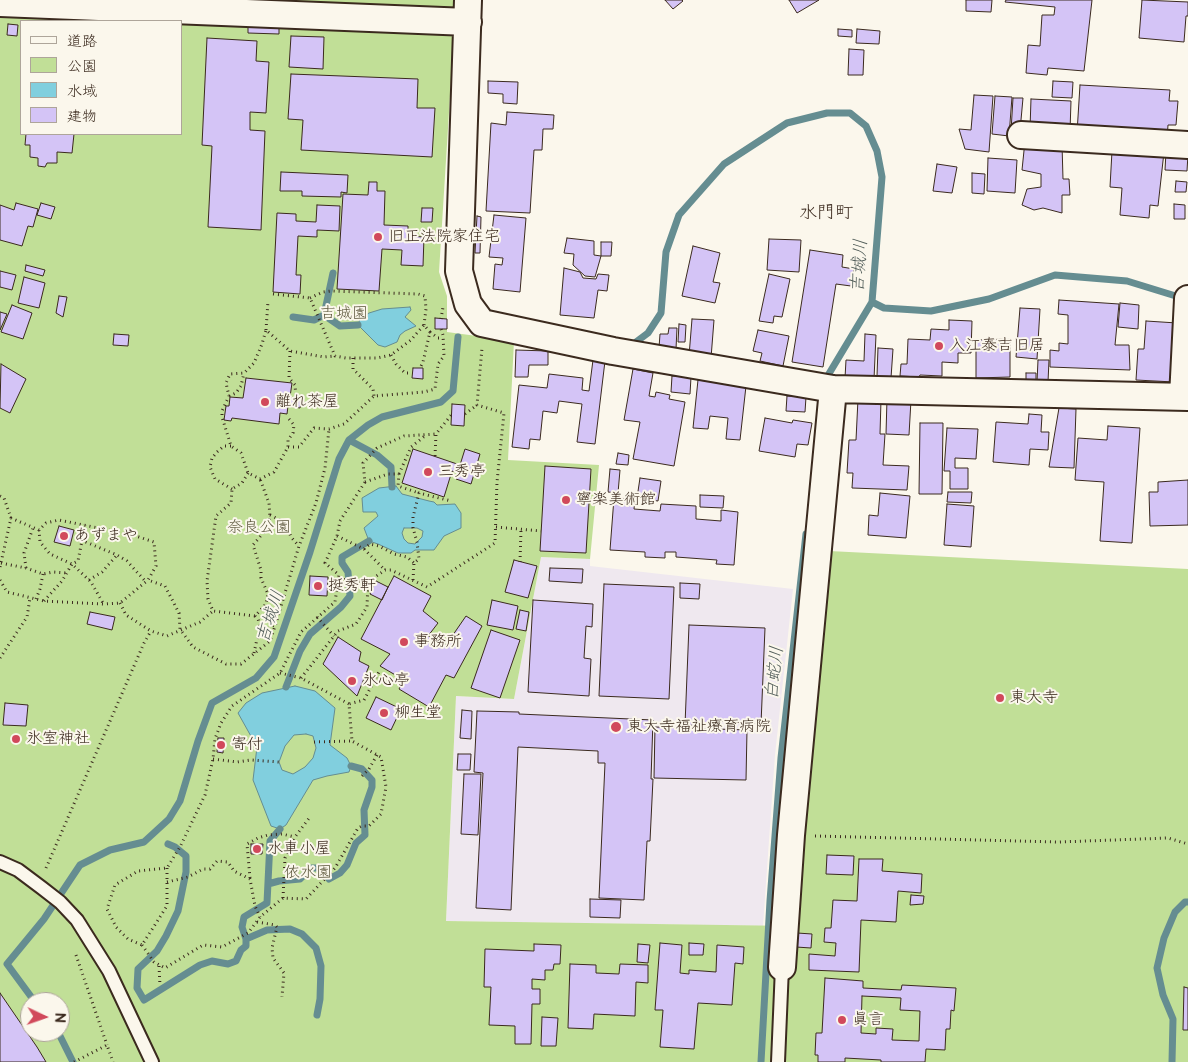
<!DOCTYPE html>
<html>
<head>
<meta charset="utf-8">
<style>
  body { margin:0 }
  #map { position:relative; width:1188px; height:1062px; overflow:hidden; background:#fbf7ec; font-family:"Balsamiq Sans","Klee One",sans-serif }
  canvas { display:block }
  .legend { position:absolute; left:20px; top:20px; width:162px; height:115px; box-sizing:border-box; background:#fbf7ec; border:1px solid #aea59a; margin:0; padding:6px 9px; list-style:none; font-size:15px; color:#3b2a1e }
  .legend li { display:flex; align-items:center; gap:10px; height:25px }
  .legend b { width:25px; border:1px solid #aea59a }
  .north { position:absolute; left:20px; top:992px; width:50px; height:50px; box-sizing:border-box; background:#fbf7ec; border:1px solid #aea59a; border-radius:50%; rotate:93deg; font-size:14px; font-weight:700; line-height:20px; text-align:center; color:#3b2a1e }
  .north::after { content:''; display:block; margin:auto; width:18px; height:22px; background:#d1495b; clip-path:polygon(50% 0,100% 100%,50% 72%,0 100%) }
</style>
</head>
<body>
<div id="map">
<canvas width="1188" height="1062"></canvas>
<ul class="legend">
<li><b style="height:6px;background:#fbf7ec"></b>道路</li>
<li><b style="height:14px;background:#c1df97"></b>公園</li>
<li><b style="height:14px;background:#81cfde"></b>水域</li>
<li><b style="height:14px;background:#d4c4f6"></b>建物</li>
</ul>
<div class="north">N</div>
</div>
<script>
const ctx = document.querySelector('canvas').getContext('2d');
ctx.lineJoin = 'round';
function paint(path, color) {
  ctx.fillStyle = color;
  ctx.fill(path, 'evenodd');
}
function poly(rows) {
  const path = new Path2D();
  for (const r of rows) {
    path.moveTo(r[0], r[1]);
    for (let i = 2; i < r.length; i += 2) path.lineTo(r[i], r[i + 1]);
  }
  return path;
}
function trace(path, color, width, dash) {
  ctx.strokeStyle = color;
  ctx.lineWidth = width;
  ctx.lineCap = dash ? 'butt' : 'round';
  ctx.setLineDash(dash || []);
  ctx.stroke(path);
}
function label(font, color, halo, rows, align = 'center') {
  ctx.font = font + ' "Balsamiq Sans","Klee One",sans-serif';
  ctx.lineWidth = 4;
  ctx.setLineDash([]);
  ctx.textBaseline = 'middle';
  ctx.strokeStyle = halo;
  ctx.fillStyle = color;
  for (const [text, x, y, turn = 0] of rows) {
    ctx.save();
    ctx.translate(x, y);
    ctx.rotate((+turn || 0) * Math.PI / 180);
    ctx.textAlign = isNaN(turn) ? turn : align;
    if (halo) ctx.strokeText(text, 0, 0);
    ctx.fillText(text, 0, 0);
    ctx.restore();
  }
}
const built = poly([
  [541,557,590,559,590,566,793,589,775,755,763,926,446,921,456,696,514,699]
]);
const green = poly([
  [0,0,456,0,439,272,447,296,447,332,514,341,508,460,599,465,590,559,541,557,514,699,456,696,446,921,794,926,829,551,1188,569,1188,1062,0,1062],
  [21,21,181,21,181,134,21,134],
  [30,1002,60,1002,60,1032,30,1032]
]);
const water = poly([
  [410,307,411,310,405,317,416,326,405,331,400,335,397,342,385,347,378,345,358,325,360,319,369,313,382,309,410,307],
  [396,486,402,494,429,501,434,502,437,505,455,504,461,513,461,528,444,536,434,550,415,550,411,553,398,553,378,544,369,541,364,528,378,516,376,512,363,512,362,498,379,488,396,486],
  [404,528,417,528,423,531,422,537,415,544,408,543,404,539,402,533,404,528],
  [295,686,315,691,335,708,330,745,347,758,351,766,349,772,327,776,313,780,286,825,280,829,271,826,253,780,257,747,238,713,246,703,262,693,295,686],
  [306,734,313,736,316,748,313,758,305,767,293,774,282,770,279,762,285,746,294,735,306,734]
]);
const stream = poly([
  [333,273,324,315,340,326,358,325],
  [293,317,314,320,324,315],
  [636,342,648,333,661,313,666,252,679,215,724,164,787,123,827,113,850,113,866,126,877,151,882,177,872,302,884,308,931,311,989,299,1055,275,1127,281,1179,297,1183,297],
  [826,382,827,377,872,302],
  [349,440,377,455,391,467,392,487],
  [286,687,300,651,310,634,341,607,350,596,348,572,342,563,342,557,369,541],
  [168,844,175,847,186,856,186,872,178,911,166,936,157,951,138,969,137,988,144,1000,200,965,212,961,228,964,236,961,241,950,246,946,246,939,242,927,244,917,267,903,270,841,280,829],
  [268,884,279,881,300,879,311,868,323,868,329,879,340,873,347,865,356,843,365,835,364,810,372,787,372,780,362,769,351,766],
  [246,939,267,930,290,929,302,934,316,948,321,966,320,999,317,1015],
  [35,1002,7,964,44,919,80,865,110,850,144,842,169,819,180,801,198,741,212,703,256,678,274,657,310,552,339,459,349,440,368,425,382,417,441,402,453,391,458,337],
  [58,1032,73,1062],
  [761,1062,770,901,781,758,806,534],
  [1172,1062,1173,1019,1163,995,1157,968,1164,938,1175,912,1185,902,1188,902]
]);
const building = poly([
  [665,0,682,0,683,1,673,9,665,0],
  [789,0,819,0,797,13,789,0],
  [966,0,992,0,991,12,966,11,966,0],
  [1006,0,1092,0,1084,71,1048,68,1047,75,1026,73,1028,45,1040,46,1042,15,1054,15,1055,7,1005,2,1006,0],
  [1142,0,1188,2,1188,16,1186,16,1184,42,1139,38,1142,0],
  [8,24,18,25,17,36,7,35,8,24],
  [248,26,279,27,279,34,248,33,248,26],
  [838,29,852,30,852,37,838,36,838,29],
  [857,29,880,31,879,44,856,43,857,29],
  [291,36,324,37,323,69,289,67,291,36],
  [207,38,257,41,256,61,269,62,266,113,250,112,250,130,265,131,261,230,208,227,212,146,202,145,207,38],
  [849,49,864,50,863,75,848,75,849,49],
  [291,74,418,79,417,108,435,108,432,157,301,150,303,120,288,119,291,74],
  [488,81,518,82,517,104,503,103,503,94,488,93,488,81],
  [1053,81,1073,82,1072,98,1052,97,1053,81],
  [1080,85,1170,90,1169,101,1178,101,1176,125,1168,125,1167,139,1077,133,1080,85],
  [974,95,993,96,989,152,965,149,959,129,971,130,974,95],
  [995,96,1012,97,1009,136,992,134,995,96],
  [1013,98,1023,98,1020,131,1011,131,1013,98],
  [1031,99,1071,101,1070,131,1030,129,1031,99],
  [507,112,554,115,553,129,543,129,542,150,534,150,530,213,486,211,491,123,506,125,507,112],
  [26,134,74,134,72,153,57,152,57,163,47,163,45,167,38,166,38,158,30,157,30,145,25,145,26,134],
  [1025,141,1062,144,1063,179,1069,179,1070,195,1062,195,1062,213,1043,208,1034,210,1022,205,1027,189,1041,187,1041,174,1022,170,1025,141],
  [1112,151,1164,152,1158,206,1150,205,1149,218,1120,215,1122,188,1110,187,1112,151],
  [1166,152,1188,154,1187,171,1165,170,1166,152],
  [988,158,1017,160,1015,193,987,191,988,158],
  [937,164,957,167,952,193,933,191,937,164],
  [281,172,348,175,347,193,341,192,341,197,302,196,302,191,280,191,281,172],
  [972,173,985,174,984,194,972,193,972,173],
  [1176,181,1187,182,1186,192,1175,192,1176,181],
  [369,182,377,182,377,191,385,191,384,225,408,226,408,236,424,237,423,266,401,265,402,250,382,249,379,291,337,289,343,194,368,195,369,182],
  [16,203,38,209,33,227,28,226,22,246,0,240,0,205,14,210,16,203],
  [41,203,55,207,51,219,37,215,41,203],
  [1174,204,1185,205,1185,219,1174,219,1174,204],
  [317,205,340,206,339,231,317,230,317,237,298,236,296,275,301,275,300,294,273,292,277,213,296,214,296,221,316,222,317,205],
  [422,208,433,208,432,222,421,222,422,208],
  [494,215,526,218,520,292,493,289,495,264,502,265,503,258,489,257,494,215],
  [477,216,481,217,480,253,475,253,477,216],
  [567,238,594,241,594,255,601,256,595,277,585,276,573,265,574,254,564,253,567,238],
  [769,239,801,240,799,272,767,270,769,239],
  [601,242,612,242,611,256,601,256,601,242],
  [693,246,720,253,713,282,720,283,715,303,682,296,693,246],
  [810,250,843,255,842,267,854,269,851,286,836,284,823,367,792,362,810,250],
  [26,265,45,270,43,276,25,271,26,265],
  [564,268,580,272,583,278,596,279,598,274,609,275,607,291,598,290,594,318,560,315,564,268],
  [0,271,16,275,12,290,0,287,0,271],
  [769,274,790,279,782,317,774,316,773,323,759,321,769,274],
  [24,277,45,283,39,308,18,303,24,277],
  [59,296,67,297,63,317,56,313,59,296],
  [1059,300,1119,304,1115,345,1129,345,1130,370,1050,367,1050,350,1059,351,1059,343,1068,344,1068,315,1058,314,1059,300],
  [1120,303,1139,305,1138,329,1118,327,1120,303],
  [12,305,32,313,23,339,1,332,12,305],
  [1020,308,1040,309,1037,359,1016,357,1020,308],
  [0,312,7,314,0,330,0,312],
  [435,318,447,319,447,329,435,329,435,318],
  [692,319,714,320,711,358,689,356,692,319],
  [949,320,972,321,971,353,958,353,958,363,942,362,942,376,920,375,919,377,900,376,901,364,907,364,908,339,930,340,931,329,949,330,949,320],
  [1146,321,1177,323,1174,382,1136,380,1138,349,1144,349,1146,321],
  [679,324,686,325,685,342,678,342,679,324],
  [669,328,677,328,676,349,659,348,660,334,668,334,669,328],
  [758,330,789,336,783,366,760,361,762,353,753,351,758,330],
  [114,334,129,335,128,346,113,345,114,334],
  [865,334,876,335,874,379,845,378,846,360,864,361,865,334],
  [1010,339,1010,377,976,378,976,340,1010,339],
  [878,348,893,349,891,378,877,376,878,348],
  [516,350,548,351,548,365,529,365,528,377,515,377,516,350],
  [593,360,605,361,595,444,577,442,582,404,559,401,557,413,543,411,540,440,530,439,529,449,512,447,519,385,547,388,549,374,583,378,582,390,589,391,593,360],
  [1038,360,1049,360,1048,382,1037,382,1038,360],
  [1,364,26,379,10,413,0,408,1,364],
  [413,368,423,368,423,379,412,378,413,368],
  [633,369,653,373,649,396,655,397,656,392,670,395,669,399,685,402,674,466,633,459,640,422,624,420,633,369],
  [1026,373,1036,373,1036,382,1026,381,1026,373],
  [672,376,691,377,690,394,671,392,672,376],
  [246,378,292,383,290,397,302,399,300,408,288,406,287,414,280,413,279,424,232,418,231,421,224,420,226,406,229,406,230,397,243,398,246,378],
  [698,380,746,386,740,440,726,439,728,418,710,416,708,429,693,428,698,380],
  [787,396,806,397,805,412,786,411,787,396],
  [858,399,881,400,880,434,885,434,883,465,909,466,907,490,852,488,853,473,847,473,849,440,856,440,858,399],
  [887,399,911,400,909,435,886,434,887,399],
  [452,404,465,405,464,426,451,425,452,404],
  [1059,408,1076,409,1074,468,1049,467,1059,408],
  [1029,414,1042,415,1041,432,1049,432,1048,450,1030,449,1029,465,993,462,996,422,1028,424,1029,414],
  [765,418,792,423,793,420,812,423,808,445,797,444,795,457,759,451,765,418],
  [920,423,943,423,942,494,919,494,920,423],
  [1108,426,1140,428,1132,543,1100,541,1104,482,1075,480,1078,438,1107,440,1108,426],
  [947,428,978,429,976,459,955,458,955,468,968,468,968,489,950,489,950,471,944,471,947,428],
  [413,449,460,465,465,449,480,454,471,484,456,479,458,473,452,471,444,497,402,483,413,449],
  [618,453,629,455,628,465,616,464,618,453],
  [545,466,591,469,586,553,540,551,545,466],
  [610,469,620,470,618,493,608,492,610,469],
  [640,478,661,481,658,501,637,498,640,478],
  [1188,480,1188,525,1150,526,1149,492,1158,492,1158,482,1188,480],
  [948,492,972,492,971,503,947,502,948,492],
  [880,493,910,496,906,538,868,535,869,515,878,516,880,493],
  [700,495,724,496,723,508,700,507,700,495],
  [614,498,635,499,634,509,660,511,661,504,696,506,696,519,721,521,721,510,738,512,734,565,716,564,717,560,676,557,676,552,665,552,665,558,645,557,645,552,610,550,614,498],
  [947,504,974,506,971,547,944,545,947,504],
  [59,526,74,530,70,546,54,542,59,526],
  [514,560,537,566,528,598,505,592,514,560],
  [550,568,583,569,582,583,549,581,550,568],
  [310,576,328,577,327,596,309,595,310,576],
  [394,576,431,596,423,611,438,623,428,636,446,645,466,616,482,626,454,678,446,675,429,707,399,689,404,680,380,666,390,654,361,639,394,576],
  [376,581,388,587,382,600,370,594,376,581],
  [680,583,700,584,699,599,680,598,680,583],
  [604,584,674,587,669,699,599,696,604,584],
  [492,600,518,606,513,630,487,625,492,600],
  [533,600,593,604,592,627,586,626,584,658,591,659,589,696,528,692,533,600],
  [520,610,529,612,526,631,516,629,520,610],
  [90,612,115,617,112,630,87,624,90,612],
  [689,625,765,628,761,724,716,721,716,726,685,725,689,625],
  [491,630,520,640,500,698,471,688,491,630],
  [338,637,361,652,359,661,369,666,357,696,323,664,338,637],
  [376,697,401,709,391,730,366,718,376,697],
  [5,703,28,705,26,726,3,725,5,703],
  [462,710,472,711,471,739,460,738,462,710],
  [477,711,519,712,519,714,653,720,651,779,653,779,650,841,647,841,644,900,599,898,605,763,598,763,598,751,518,747,511,910,476,908,483,773,474,772,477,711],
  [655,727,747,730,746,780,654,778,655,727],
  [218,738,224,738,223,753,217,752,218,738],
  [458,754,471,754,470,770,457,770,458,754],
  [464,774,481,774,478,835,461,834,464,774],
  [251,844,263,844,262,854,251,854,251,844],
  [827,855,854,856,853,875,826,874,827,855],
  [859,859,883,859,882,871,922,874,921,893,898,891,896,922,861,920,859,972,809,970,809,954,835,956,836,943,824,942,825,928,831,928,833,900,857,901,859,859],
  [911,895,924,896,923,904,910,905,911,895],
  [590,899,621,900,620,918,590,917,590,899],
  [797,933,812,934,811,948,796,947,797,933],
  [660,943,682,945,680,973,689,974,689,970,716,972,717,945,744,947,743,964,735,963,732,1005,698,1003,694,1049,660,1047,663,1010,655,1010,660,943],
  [689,943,704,944,703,955,689,955,689,943],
  [534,944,561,945,560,964,554,964,553,970,545,970,545,980,532,979,532,989,540,989,540,1004,532,1004,531,1044,515,1044,515,1026,489,1025,491,987,484,987,485,949,534,951,534,944],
  [638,944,650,945,648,963,637,962,638,944],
  [570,964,596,965,596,973,619,974,620,964,648,965,648,983,636,982,635,1016,594,1014,593,1029,568,1028,570,964],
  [825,978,863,981,863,988,901,990,902,985,956,988,954,1011,951,1010,950,1029,946,1029,945,1050,926,1049,925,1062,881,1062,881,1060,845,1058,845,1062,818,1062,818,1055,815,1055,816,1033,822,1033,825,978],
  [862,996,901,998,900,1010,920,1011,919,1041,892,1040,893,1029,876,1028,876,1034,861,1033,862,996],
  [1184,987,1188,988,1188,1030,1183,1030,1184,987],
  [0,993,37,1047,46,1062,0,1062,0,993],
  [542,1017,558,1018,556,1046,541,1046,542,1017]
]);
const path = poly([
  [273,294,310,298,335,356,346,358,377,358,391,355,411,340,424,325,430,332,423,362,420,368],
  [310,298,323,292,331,291,418,294,425,296,426,309,424,325],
  [441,319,443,307],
  [266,330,268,301],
  [430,332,438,338,443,338],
  [290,351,289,378,295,385,296,397],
  [391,355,396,364,405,373,412,373],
  [353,358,353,369,373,389,374,396],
  [229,396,236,393,241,386,244,373],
  [465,414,477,405],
  [289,419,294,425,293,433,288,440,288,447,274,472,260,479,248,473,241,453,231,446,222,417,222,411,229,396,226,383,230,374,244,373,254,363,262,344,266,330,290,351,324,357,335,356],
  [231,446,224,446,217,452,212,458,210,467,215,479,232,489],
  [288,447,299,447,314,428,329,429,344,424,374,396,424,392,435,389,438,364,444,356,443,335,441,329],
  [435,456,436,434,452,414],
  [248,473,242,483,232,489,231,503,216,516,207,581,208,599,213,611,255,616,266,604,268,594,261,578,261,570,253,545,264,532,270,518,269,503,260,479],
  [399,474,411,447,426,435],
  [365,482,388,474,399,474,398,486,419,493],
  [0,496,4,498,11,518],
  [270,515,286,523,291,537,299,546],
  [496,527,541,531],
  [39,530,40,542,50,554,72,564,78,561,85,525],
  [337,536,364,549,385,570],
  [81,540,117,555,127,561,146,582],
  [364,549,370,544,379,546,394,554,407,557,414,563],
  [520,562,521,529],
  [1,563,26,568,43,574,53,572,67,573],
  [0,567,11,518,39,530,46,523,59,520,133,535,154,542,156,566,148,580,165,586,179,613,180,629,193,647,226,664,241,664,270,641,276,623,299,546,316,503,325,468,329,429],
  [26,568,24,553,33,528],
  [339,579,368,582],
  [0,580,7,592,44,601,104,604,120,603,148,580],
  [89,580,102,572,117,555],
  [413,580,414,563,419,559,417,542,413,528,413,517,419,493,451,501],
  [36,599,40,589,43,574],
  [44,601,62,581,72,564,91,582,103,603],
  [120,603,126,615,151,631,167,636,200,622,213,611],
  [255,616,258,619,262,632],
  [317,617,334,636],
  [254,653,257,639,262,632,276,624],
  [0,658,27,617,30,598],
  [280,673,301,678,349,704],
  [301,678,338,631,356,624,367,607,368,582,385,570,391,570,427,587,495,543,497,482,504,413,477,405,482,348],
  [314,742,352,741],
  [213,759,237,762,251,760,279,762],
  [362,776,369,769,377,755],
  [815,836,1059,842,1168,838,1188,844],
  [46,868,144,643,151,631],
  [167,868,167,906,142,945,128,939,116,927,107,909,115,885,138,871,167,868,180,847,205,795,213,759,215,739,221,723,232,706,280,673,301,632,335,602,339,575,325,563,337,536,340,521,365,482,363,463,377,448,404,436,436,434],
  [250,878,247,844,258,838,268,835,282,834,295,837],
  [167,882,188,877,203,869,210,869,217,861,228,862,234,871,250,879,255,906,260,917],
  [283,898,285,858,295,837,310,817],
  [257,922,275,925,277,927,272,948,273,958,284,973,282,997],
  [142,945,154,962,165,968,203,945,222,947,248,933,260,917,283,898,306,899,335,868,358,828,362,826,369,826,381,814,386,787,381,757,352,741,349,704,364,700,380,670],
  [76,955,107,1045],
  [159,966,160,986],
  [74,1062,107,1045,113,1062]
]);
const service = poly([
  [0,862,18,870,42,888,60,902,77,920,109,971,152,1062],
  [778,1062,782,967]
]);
const minor = poly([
  [468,0,459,271,468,304,482,323,613,351,833,389,1188,397],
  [0,3,468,22],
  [1021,135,1188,145],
  [1183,397,1188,299],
  [782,967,791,835,833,389]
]);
const markers = [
  [378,237,5,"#d1495b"],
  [939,346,5,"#d1495b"],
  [265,402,5,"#d1495b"],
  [428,472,5,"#d1495b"],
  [566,500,5,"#d1495b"],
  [64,536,5,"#d1495b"],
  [318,586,5,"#d1495b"],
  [404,642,5,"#d1495b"],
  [352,681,5,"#d1495b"],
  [1000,698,5,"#d1495b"],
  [384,713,5,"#d1495b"],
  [616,727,6,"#d1495b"],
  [16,739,5,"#d1495b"],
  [221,745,5,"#d1495b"],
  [257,849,5,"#d1495b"],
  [842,1020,5,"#d1495b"]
];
const poiNames = [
  ["旧正法院家住宅",388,237],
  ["入江泰吉旧居",949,346],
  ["離れ茶屋",275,402],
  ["三秀亭",438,472],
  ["寧楽美術館",576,500],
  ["あずまや",74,536],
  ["挺秀軒",328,586],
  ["事務所",414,642],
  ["氷心亭",362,681],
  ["東大寺",1010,698],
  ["柳生堂",394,713],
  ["東大寺福祉療育病院",627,727],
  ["氷室神社",26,739],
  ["寄付",231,745],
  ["水車小屋",267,849],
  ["眞言",852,1020]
];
const parkNames = [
  ["吉城園",344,314],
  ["奈良公園",259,528],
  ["依水園",308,873]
];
const neighbourhoodNames = [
  ["水門町",826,213]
];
const waterNames = [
  ["吉城川",860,266,-86],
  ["吉城川",271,617,-72],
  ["白蛇川",775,673,-84]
];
paint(built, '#efe8ef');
paint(green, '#c1df97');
paint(water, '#81cfde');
trace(water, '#658d91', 1);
trace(stream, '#658d91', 7);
paint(building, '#d4c4f6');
trace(building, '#3b2a1e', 1);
trace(service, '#3b2a1e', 16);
trace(minor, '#3b2a1e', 30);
trace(path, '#3b2a1e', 3, [1, 4]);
trace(service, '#fbf7ec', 12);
trace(minor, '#fbf7ec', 26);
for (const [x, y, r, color] of markers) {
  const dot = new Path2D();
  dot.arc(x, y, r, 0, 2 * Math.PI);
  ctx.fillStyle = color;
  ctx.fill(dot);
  trace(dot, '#fbf7ec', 2);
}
label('16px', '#3b2a1e', '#fbf7ec', poiNames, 'left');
label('16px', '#5c573c', '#fbf7ec', parkNames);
label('18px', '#3b2a1e', '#fbf7ec', neighbourhoodNames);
label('italic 18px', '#505c58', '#fbf7ec', waterNames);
</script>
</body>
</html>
